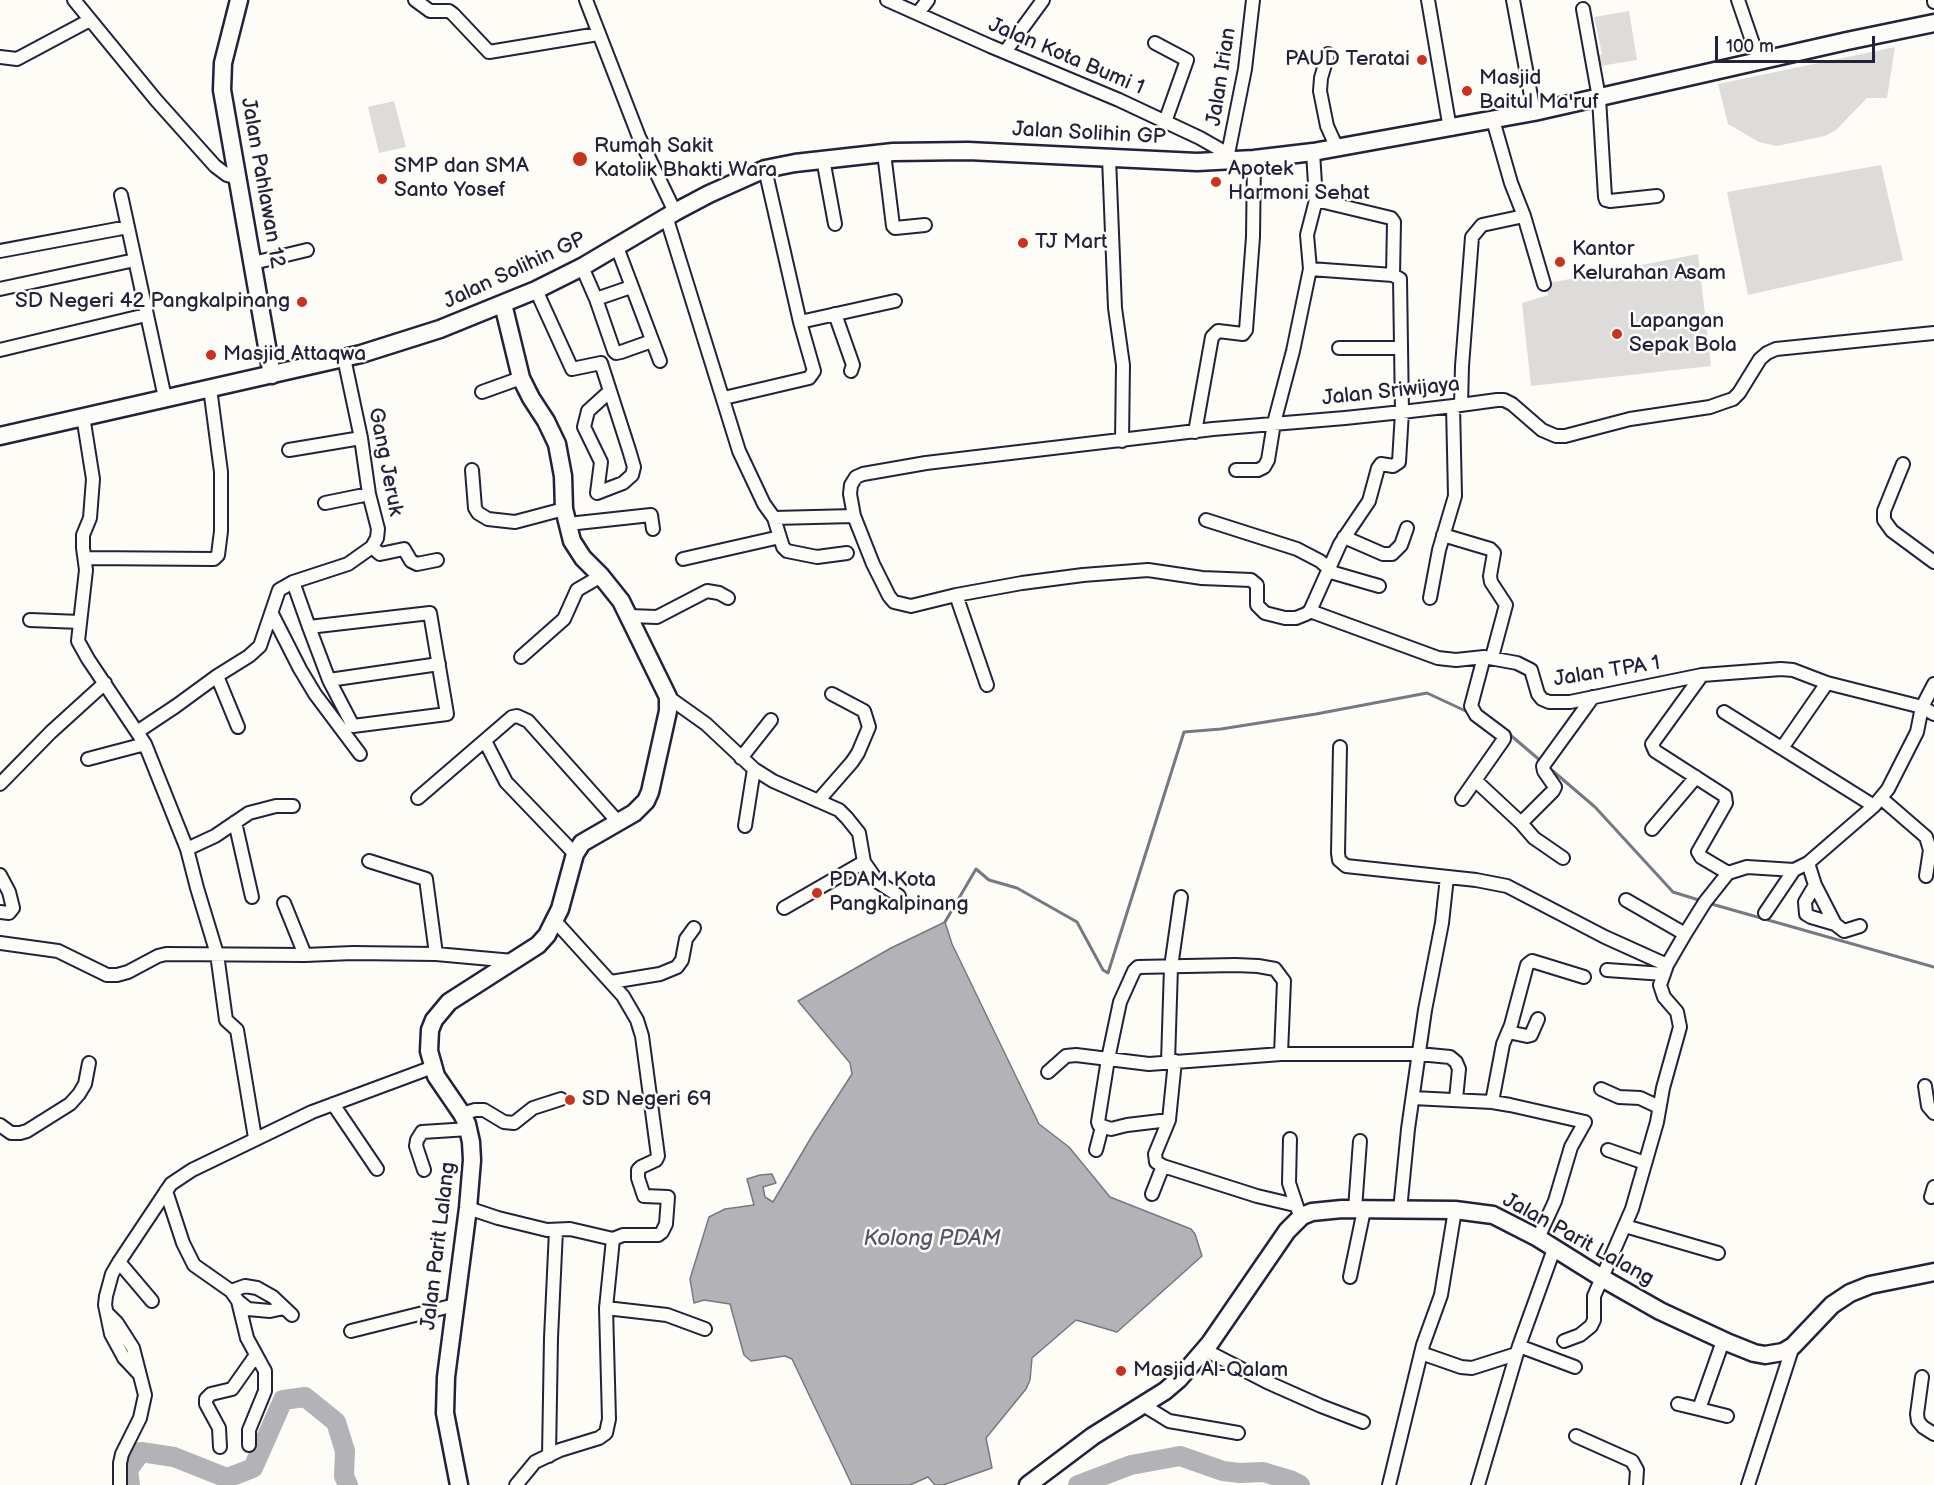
<!DOCTYPE html>
<html>
<head>
<meta charset="utf-8">
<style>
  body { margin:0 }
  #map { position:relative; width:1934px; height:1485px; overflow:hidden; background:#fdfcf7; font-family:"Balsamiq Sans",sans-serif }
  canvas { display:block }
  .scale { position:absolute; left:1715px; top:36px; width:160px; height:27px; box-sizing:border-box; border:3px solid #22223b; border-top:0; padding-left:8px; font-size:18px; line-height:21px; white-space:nowrap; color:#22223b; -webkit-text-stroke:4px #fdfcf7; paint-order:stroke }
</style>
</head>
<body>
<div id="map">
<canvas width="1934" height="1485"></canvas>
<div class="scale">100 m</div>
</div>
<script>
const ctx = document.querySelector('canvas').getContext('2d');
ctx.lineJoin = 'round';
function paint(path, color) {
  ctx.fillStyle = color;
  ctx.fill(path, 'evenodd');
}
function poly(rows) {
  const path = new Path2D();
  for (const r of rows) {
    path.moveTo(r[0], r[1]);
    for (let i = 2; i < r.length; i += 2) path.lineTo(r[i], r[i + 1]);
  }
  return path;
}
function trace(path, color, width, dash) {
  ctx.strokeStyle = color;
  ctx.lineWidth = width;
  ctx.lineCap = dash ? 'butt' : 'round';
  ctx.setLineDash(dash || []);
  ctx.stroke(path);
}
function label(font, color, halo, rows, align = 'center') {
  ctx.font = font + ' "Balsamiq Sans",sans-serif';
  ctx.lineWidth = 5;
  ctx.setLineDash([]);
  ctx.textBaseline = 'middle';
  ctx.strokeStyle = halo;
  ctx.fillStyle = color;
  for (const [text, x, y, turn = 0] of rows) {
    ctx.save();
    ctx.translate(x, y);
    ctx.rotate((+turn || 0) * Math.PI / 180);
    ctx.textAlign = isNaN(turn) ? turn : align;
    if (halo) ctx.strokeText(text, 0, 0);
    ctx.fillText(text, 0, 0);
    ctx.restore();
  }
}
const green = poly([
  [1629,11,1637,60,1600,66,1598,56,1602,54,1594,17],
  [1895,47,1887,98,1867,98,1836,130,1825,136,1777,146,1759,142,1728,124,1718,84],
  [394,101,406,147,379,153,368,107],
  [1881,165,1903,260,1748,295,1727,192],
  [1698,254,1711,366,1531,386,1522,303,1548,295,1544,284]
]);
const water = poly([
  [945,922,952,944,1039,1124,1069,1147,1110,1197,1191,1229,1195,1234,1202,1256,1117,1332,1076,1320,1032,1358,1030,1380,1026,1389,986,1438,992,1468,943,1485,935,1485,928,1477,910,1485,852,1485,792,1359,785,1356,751,1361,744,1355,730,1304,704,1300,694,1303,690,1279,709,1217,725,1209,754,1205,747,1179,760,1175,772,1174,776,1183,763,1187,765,1197,773,1202,812,1136,852,1074,850,1063,798,1001,891,948,945,922]
]);
const stream = poly([
  [1508,733,1542,762],
  [1547,766,1595,807,1673,892,1702,901],
  [1708,903,1934,967],
  [945,922,976,869,989,880,1017,888,1077,922,1103,970,1108,973,1184,732,1221,729,1316,714,1427,693,1470,713]
]);
const river = poly([
  [130,1485,128,1470,141,1452,174,1457,227,1478,253,1468,283,1400,305,1397,336,1422,345,1451,344,1476,348,1485],
  [1078,1485,1131,1465,1180,1456,1223,1471,1240,1473,1263,1472,1290,1480,1300,1485]
]);
const street = poly([
  [74,0,156,100,215,166,227,175,238,178],
  [415,0,430,11,449,11,453,14,489,52,598,34],
  [586,0,639,137,675,212],
  [887,0,990,46,1119,100,1200,138,1228,154],
  [1428,0,1450,129],
  [1513,0,1534,112],
  [1738,0,1759,61],
  [1934,0,1934,2],
  [1583,9,1599,98,1605,197,1606,200,1610,201,1657,196],
  [918,13,928,0],
  [1155,43,1187,60,1165,122],
  [1005,52,1043,0],
  [1328,54,1321,78,1320,91,1327,126,1337,148],
  [0,57,17,59,90,20],
  [1493,120,1511,183,1524,216,1544,284],
  [884,153,893,226,895,228,925,225],
  [1109,158,1115,308,1123,365,1122,441],
  [823,159,835,224],
  [1227,159,1245,69,1253,0],
  [121,195,165,398],
  [1316,200,1391,218,1394,222,1393,275],
  [666,216,739,451,764,504,774,518,854,516],
  [617,247,660,361],
  [0,251,128,227],
  [253,263,307,250],
  [582,267,596,299,614,351,616,353,621,352,652,341],
  [1310,269,1393,275,1400,279,1402,412,1399,462,1393,466,1381,464,1378,468,1369,501,1340,544,1310,611,1306,614,1296,618,1285,618,1265,613,1257,605,1257,585,1251,580,1202,578,1148,570,1083,575,1022,583,956,595,911,606,894,602,889,596,873,564,854,516,850,494,851,485,856,477,863,474,926,463,1213,429,1345,418,1402,412,1453,406,1497,400,1504,400,1512,404,1542,430,1556,436,1565,436,1630,419,1710,407,1724,402,1733,399,1739,393,1760,359,1767,353,1776,349,1934,333],
  [0,289,135,260],
  [536,290,572,369,601,363,629,450,634,467,632,475,623,483,597,493,601,462,584,427,588,411,610,391],
  [596,299,631,287],
  [835,314,853,365,851,371],
  [800,322,895,301],
  [1339,348,1401,348],
  [0,350,146,315],
  [482,392,521,378],
  [724,398,809,378,814,371,800,322,765,169],
  [1461,405,1462,366,1472,237,1482,225,1524,216],
  [83,416,93,479,90,518,83,535,83,548,86,570,78,641,88,659,145,744,187,849,197,888,217,954,226,1020,237,1030,255,1138],
  [1195,432,1212,337,1218,331,1243,334,1246,330,1253,237,1254,159],
  [289,450,361,438],
  [1903,464,1884,511,1884,520,1892,531,1934,562],
  [472,470,475,508,478,513,488,519,515,522,564,509],
  [1236,470,1258,470,1264,467,1268,460,1274,423,1293,351,1310,269,1307,235,1316,200,1313,152],
  [325,503,369,494],
  [774,518,783,547,787,551,817,557,847,553],
  [1206,520,1297,549,1320,561,1334,573,1379,586],
  [568,524,651,515,653,529],
  [1443,535,1490,549,1494,553,1490,576,1491,582,1506,605,1492,657],
  [1344,537,1383,554,1392,554,1401,545,1407,528],
  [372,547,380,554,404,549,411,561,417,564,437,560],
  [85,558,214,559,218,555,221,531,221,472,210,388],
  [683,559,780,537],
  [293,582,309,627,329,680,353,726,447,714,430,613,309,627],
  [956,595,987,685],
  [1430,598,1439,550,1455,496,1453,406],
  [1310,611,1438,658,1456,660,1484,657,1517,663,1531,670,1538,694,1542,699,1549,702,1570,702,1702,675,1781,669,1793,670,1827,683,1922,707,1934,714],
  [272,614,300,669,315,694,360,754],
  [629,616,657,617,707,591,719,593,728,598],
  [30,620,80,622],
  [521,657,564,619,577,590,601,576],
  [1702,675,1652,744,1655,751,1725,796,1726,803,1698,852,1701,857,1728,873],
  [217,676,238,727],
  [329,680,439,664],
  [668,697,706,724,754,769,773,781,839,810,847,818,859,833,864,862,784,908],
  [1724,712,1874,806],
  [137,732,176,706,217,676,249,656,260,646,279,590,293,582,348,564,372,547,377,538,378,529,369,494,361,438,344,358],
  [485,741,506,782,575,854],
  [1340,747,1338,853,1339,860,1346,866,1476,880,1507,886,1605,937,1667,965],
  [1782,748,1827,683],
  [741,758,771,720],
  [88,759,145,744],
  [1476,781,1521,823,1553,791,1555,787,1544,771,1543,766,1593,697],
  [0,784,51,732,105,683],
  [418,798,512,717,517,716,528,721,619,823],
  [1881,798,1926,837,1930,850,1926,876],
  [1462,799,1504,739,1504,736,1476,715,1471,706,1484,657],
  [818,801,852,762,858,753,869,727,864,711,832,694],
  [235,822,252,897],
  [1521,823,1534,838,1563,858],
  [745,826,754,769],
  [1652,829,1696,777],
  [187,849,215,836,249,813,276,806,293,806],
  [369,861,426,879,436,954],
  [864,862,878,882,899,896],
  [1808,863,1815,885,1835,924,1844,931,1860,926],
  [0,875,9,892,13,908,9,913,0,912],
  [1815,885,1805,902,1806,914,1811,917,1835,924],
  [1626,900,1685,934],
  [284,903,305,955],
  [1765,913,1794,870],
  [555,921,623,996,637,1020,642,1036,658,1156,656,1160,641,1167,638,1170,638,1178,644,1196,668,1197,666,1224,662,1232,658,1235,623,1235,613,1239],
  [0,943,58,951,107,975,117,975,128,972,158,956,166,954,305,955,353,953,436,954,513,961],
  [1607,970,1664,974],
  [611,982,660,974,677,967,682,960,686,939,694,928],
  [1508,1032,1527,1036,1531,1035,1538,1019],
  [1175,1061,1169,1120,1155,1154,1156,1162,1163,1166,1257,1196,1295,1205],
  [1168,1062,1171,967,1181,897],
  [1048,1072,1066,1056,1076,1055,1149,1064,1281,1054,1419,1054,1450,1057,1456,1062,1459,1069,1456,1099],
  [1925,1086,1928,1106,1934,1113],
  [1601,1089,1619,1097,1640,1098,1659,1107],
  [1413,1098,1492,1102],
  [333,1104,377,1169],
  [462,1114,475,1110,484,1110,504,1122,514,1123,533,1108,561,1099],
  [1169,1120,1127,1125,1111,1129,1099,1125,1098,1122,1108,1059,1120,1002,1134,971,1138,967,1235,965,1258,966,1275,969,1284,981,1281,1054],
  [0,1125,11,1133,20,1133,27,1131,70,1104,79,1094,85,1084,89,1063],
  [1290,1139,1289,1183,1298,1210],
  [1096,1150,1102,1127],
  [1608,1150,1645,1163],
  [424,1170,416,1146,417,1140,422,1132,469,1129],
  [166,1191,183,1243,194,1265,231,1291,238,1301,247,1338,265,1371,265,1391,249,1430,249,1445],
  [1152,1194,1163,1166],
  [1931,1197,1934,1187],
  [468,1208,498,1218,547,1230,570,1229,613,1239,606,1308,609,1419,606,1433,599,1438,560,1450,535,1462,516,1485],
  [1355,1209,1360,1141],
  [1400,1210,1408,1129,1425,1010,1442,923,1447,877],
  [1625,1226,1718,1253],
  [1538,1238,1555,1201,1571,1147,1585,1122,1510,1105,1492,1102,1503,1044,1511,1025,1527,965,1532,961,1584,977],
  [119,1262,152,1301],
  [1350,1277,1364,1210],
  [231,1291,245,1286,257,1288,273,1297,292,1315],
  [238,1301,248,1309,270,1311,284,1308],
  [606,1308,667,1315,705,1329],
  [107,1313,117,1323,133,1348,145,1395,140,1418,122,1454,120,1463,120,1485],
  [351,1331,455,1305],
  [1564,1341,1580,1335,1591,1326,1594,1320,1594,1296,1632,1209,1657,1122,1663,1088,1680,1027,1677,1012,1664,997,1660,985,1667,965,1685,934,1705,902,1728,873,1747,867,1794,870,1808,863,1874,806,1888,789,1917,732,1922,707,1934,684],
  [1723,1341,1699,1409,1727,1416],
  [1519,1346,1554,1249],
  [1205,1350,1267,1382,1321,1406,1363,1422],
  [1421,1353,1461,1367,1472,1368,1516,1354],
  [140,1375,124,1358,111,1334,105,1305,106,1296,112,1274,119,1262,171,1184,192,1170,312,1112,433,1067],
  [1922,1377,1917,1414,1918,1421,1923,1427,1934,1434],
  [1678,1404,1699,1409],
  [1143,1405,1169,1421,1238,1433],
  [1576,1436,1632,1461,1637,1470,1636,1485],
  [220,1447,219,1428,206,1404,206,1399,211,1394,232,1389,256,1355],
  [549,1456,551,1338,556,1230],
  [1389,1485,1423,1345,1441,1295,1455,1210],
  [1478,1485,1519,1346,1575,1367],
  [1748,1485,1793,1346]
]);
const secondary = poly([
  [239,0,223,63,222,90,272,375],
  [0,436,361,354,440,329,536,290,582,267,675,212,709,194,765,169,795,163,893,152,968,151,1197,162,1254,159,1313,152,1534,112,1847,41,1934,23],
  [459,1485,445,1413,446,1377,468,1208,472,1160,471,1142,467,1124,462,1114,436,1076,429,1051,430,1030,434,1020,449,1002,513,961,538,945,547,935,560,909,575,854,582,843,634,813,646,801,650,792,668,711,668,697,621,601,601,576,583,558,572,541,564,509,563,476,557,444,546,421,531,398,521,378,503,304],
  [1028,1485,1093,1436,1165,1391,1179,1379,1210,1343,1287,1231,1302,1216,1312,1212,1342,1209,1455,1210,1493,1215,1538,1238,1602,1278,1660,1311,1729,1343,1754,1353,1765,1355,1783,1352,1793,1346,1832,1305,1850,1293,1870,1285,1934,1272]
]);
const markers = [
  [1422,60,6,"#c8321e"],
  [1467,91,6,"#c8321e"],
  [580,159,8,"#c8321e"],
  [382,179,6,"#c8321e"],
  [1216,182,6,"#c8321e"],
  [1023,243,6,"#c8321e"],
  [1560,262,6,"#c8321e"],
  [302,302,6,"#c8321e"],
  [1617,334,6,"#c8321e"],
  [211,355,6,"#c8321e"],
  [817,893,6,"#c8321e"],
  [570,1100,6,"#c8321e"],
  [1121,1371,6,"#c8321e"]
];
const streetNames = [
  ["Jalan Kota Bumi 1",1066,57,23],
  ["Jalan Irian",1222,77,-81],
  ["Jalan Solihin GP",1089,134,3],
  ["Jalan Pahlawan 12",262,183,80],
  ["Jalan Solihin GP",515,271,-25],
  ["Jalan Sriwijaya",1391,392,-6],
  ["Gang Jeruk",385,462,79],
  ["Jalan TPA 1",1607,672,-9],
  ["Jalan Parit Lalang",1578,1240,29],
  ["Jalan Parit Lalang",439,1246,-83]
];
const poiNames = [
  ["PAUD Teratai",1410,60,"right"],
  ["Masjid",1479,79],
  ["Baitul Ma'ruf",1479,103],
  ["Rumah Sakit",594,147],
  ["Katolik Bhakti Wara",594,171],
  ["SMP dan SMA",394,167],
  ["Santo Yosef",394,191],
  ["Apotek",1228,170],
  ["Harmoni Sehat",1228,194],
  ["TJ Mart",1035,243],
  ["Kantor",1572,250],
  ["Kelurahan Asam",1572,274],
  ["SD Negeri 42 Pangkalpinang",290,302,"right"],
  ["Lapangan",1629,322],
  ["Sepak Bola",1629,346],
  ["Masjid Attaqwa",223,355],
  ["PDAM Kota",829,881],
  ["Pangkalpinang",829,905],
  ["SD Negeri 69",582,1100],
  ["Masjid Al-Qalam",1133,1371]
];
const waterNames = [
  ["Kolong PDAM",932,1239]
];
paint(green, '#dddcdb');
paint(water, '#b2b2b7');
trace(water, '#787885', 1.5);
trace(stream, '#787885', 3);
trace(river, '#b2b2b7', 20);
trace(street, '#22223b', 16);
trace(secondary, '#22223b', 21);
trace(street, '#fdfcf7', 12);
trace(secondary, '#fdfcf7', 16);
for (const [x, y, r, color] of markers) {
  const dot = new Path2D();
  dot.arc(x, y, r, 0, 2 * Math.PI);
  ctx.fillStyle = color;
  ctx.fill(dot);
  trace(dot, '#fdfcf7', 2);
}
label('21px', '#22223b', '#fdfcf7', streetNames);
label('21px', '#22223b', '#fdfcf7', poiNames, 'left');
label('italic 22px', '#545466', '#fdfcf7', waterNames);
</script>
</body>
</html>
